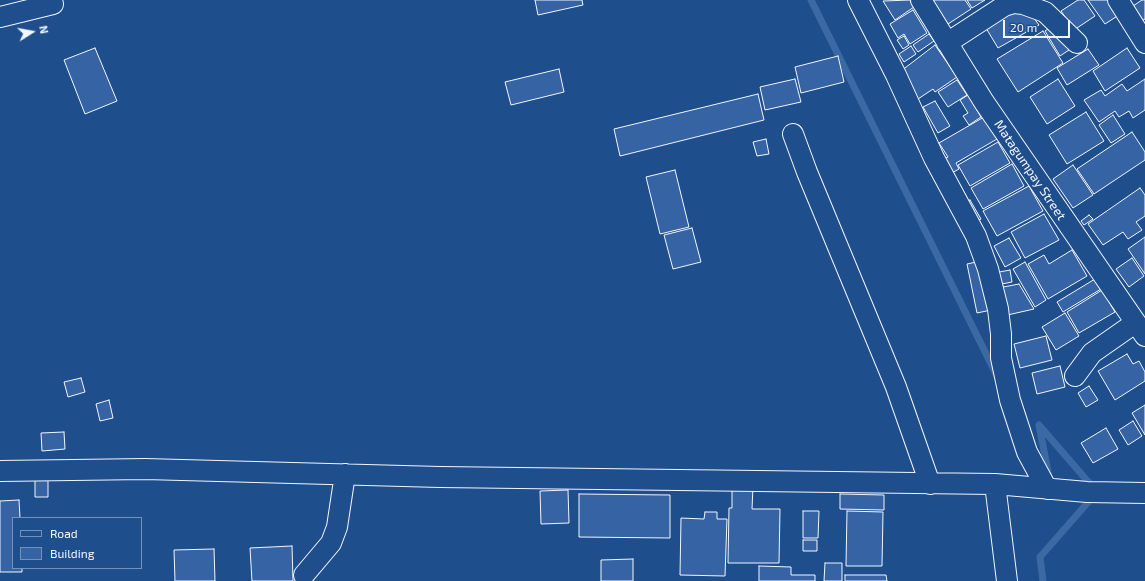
<!DOCTYPE html>
<html>
<head>
<meta charset="utf-8">
<style>
  body { margin:0 }
  #map { position:relative; width:1145px; height:581px; overflow:hidden; background:#1f4e8c; font-family:"Exo 2",sans-serif }
  canvas { display:block }
  .legend { position:absolute; left:12px; top:517px; width:130px; height:52px; box-sizing:border-box; background:#1f4e8c; border:1px solid #7391ba; margin:0; padding:5px 7px; list-style:none; font-size:12px; color:#f2f6ff }
  .legend li { display:flex; align-items:center; gap:8px; height:20px }
  .legend b { width:20px; border:1px solid #7391ba }
  .north { position:absolute; left:12px; top:12px; width:40px; height:40px; -webkit-text-stroke:3px #1f4e8c; paint-order:stroke; rotate:79deg; font-size:11px; font-weight:700; line-height:16px; text-align:center; color:#f2f6ff }
  .north::after { content:''; display:block; margin:auto; width:14px; height:18px; background:#f2f6ff; clip-path:polygon(50% 0,100% 100%,50% 72%,0 100%) }
  .scale { position:absolute; left:1003px; top:20px; width:67px; height:18px; box-sizing:border-box; border:2px solid #f2f6ff; border-top:0; padding-left:5px; font-size:12px; line-height:14px; white-space:nowrap; color:#f2f6ff; -webkit-text-stroke:3px #1f4e8c; paint-order:stroke }
</style>
</head>
<body>
<div id="map">
<canvas width="1145" height="581"></canvas>
<ul class="legend">
<li><b style="height:5px;background:#1f4e8c"></b>Road</li>
<li><b style="height:11px;background:#3563a3"></b>Building</li>
</ul>
<div class="north">N</div>
<div class="scale">20 m</div>
</div>
<script>
const ctx = document.querySelector('canvas').getContext('2d');
ctx.lineJoin = 'round';
function poly(rows) {
  const path = new Path2D();
  for (const r of rows) {
    path.moveTo(r[0], r[1]);
    for (let i = 2; i < r.length; i += 2) path.lineTo(r[i], r[i + 1]);
  }
  return path;
}
function trace(path, color, width, dash) {
  ctx.strokeStyle = color;
  ctx.lineWidth = width;
  ctx.lineCap = dash ? 'butt' : 'round';
  ctx.setLineDash(dash || []);
  ctx.stroke(path);
}
function paint(path, color) {
  ctx.fillStyle = color;
  ctx.fill(path, 'evenodd');
}
function label(font, color, halo, rows, align = 'center') {
  ctx.font = font + ' "Exo 2",sans-serif';
  ctx.lineWidth = 3;
  ctx.setLineDash([]);
  ctx.textBaseline = 'middle';
  ctx.strokeStyle = halo;
  ctx.fillStyle = color;
  for (const [text, x, y, turn = 0] of rows) {
    ctx.save();
    ctx.translate(x, y);
    ctx.rotate((+turn || 0) * Math.PI / 180);
    ctx.textAlign = isNaN(turn) ? turn : align;
    if (halo) ctx.strokeText(text, 0, 0);
    ctx.fillText(text, 0, 0);
    ctx.restore();
  }
}
const stream = poly([
  [811,0,997,376],
  [1043,581,1040,557,1097,492,1039,425,1049,477]
]);
const building = poly([
  [535,0,582,0,583,5,538,15,535,0],
  [910,0,914,7,895,20,883,1,910,0],
  [932,0,965,0,971,9,948,24,932,0],
  [967,0,985,0,972,8,967,0],
  [1078,0,1084,0,1095,16,1074,30,1061,11,1078,0],
  [1088,0,1114,0,1122,13,1105,24,1088,0],
  [1142,0,1145,0,1145,19,1137,24,1127,10,1142,0],
  [1025,6,1039,25,998,48,986,28,1025,6],
  [913,10,927,33,910,44,904,34,898,38,890,24,913,10],
  [1054,25,1069,50,1060,56,1045,31,1054,25],
  [1043,31,1063,63,1018,92,997,59,1043,31],
  [929,34,934,41,918,52,913,45,929,34],
  [904,36,909,45,903,49,897,40,904,36],
  [935,45,957,77,935,92,933,89,912,103,901,71,935,45],
  [911,46,916,54,904,62,899,54,911,46],
  [95,48,117,101,85,114,64,60,95,48],
  [1127,48,1140,68,1105,91,1093,71,1127,48],
  [1088,49,1099,65,1067,85,1057,68,1088,49],
  [838,56,844,82,801,93,795,67,838,56],
  [559,69,564,92,511,105,505,82,559,69],
  [795,79,801,102,765,110,760,87,795,79],
  [1058,79,1075,106,1047,124,1030,97,1058,79],
  [1145,79,1145,110,1133,118,1129,111,1119,117,1115,111,1099,122,1084,100,1101,90,1105,96,1122,84,1127,91,1145,79],
  [957,80,967,95,948,107,938,92,957,80],
  [758,94,764,120,620,156,614,129,758,94],
  [968,95,981,117,969,125,963,116,968,113,960,100,968,95],
  [935,101,950,126,938,133,923,107,935,101],
  [1086,112,1104,141,1067,164,1049,135,1086,112],
  [1113,115,1125,134,1111,143,1099,125,1113,115],
  [984,117,997,139,956,163,959,169,948,175,940,161,948,157,939,143,984,117],
  [1132,132,1145,152,1145,160,1094,194,1077,169,1132,132],
  [766,139,769,154,757,156,753,142,766,139],
  [998,142,1010,163,970,186,958,165,998,142],
  [1012,164,1024,186,983,209,971,188,1012,164],
  [1073,165,1093,195,1073,208,1053,179,1073,165],
  [675,170,689,227,660,234,646,177,675,170],
  [1029,186,1043,211,997,236,983,211,1029,186],
  [1140,188,1145,195,1145,216,1136,222,1142,230,1128,239,1123,232,1103,245,1088,224,1140,188],
  [970,200,981,219,974,223,963,203,970,200],
  [1044,214,1059,240,1025,258,1011,232,1044,214],
  [1089,215,1093,219,1084,225,1081,221,1089,215],
  [692,228,701,262,673,269,664,235,692,228],
  [1145,237,1145,274,1128,249,1145,237],
  [1009,238,1021,258,1005,267,994,246,1009,238],
  [1072,250,1087,276,1048,299,1028,264,1044,255,1049,264,1072,250],
  [1132,258,1144,276,1129,287,1116,269,1132,258],
  [981,261,991,310,977,313,967,264,981,261],
  [1025,262,1046,300,1035,307,1013,269,1025,262],
  [1010,270,1012,282,997,285,994,273,1010,270],
  [1095,279,1101,289,1063,312,1057,302,1095,279],
  [1019,284,1034,309,1003,316,998,288,1019,284],
  [1102,290,1115,312,1079,333,1067,312,1102,290],
  [1065,313,1079,336,1056,350,1042,327,1065,313],
  [1046,336,1052,360,1020,368,1014,344,1046,336],
  [1127,354,1133,364,1139,361,1145,372,1145,381,1115,400,1098,371,1127,354],
  [1060,366,1065,387,1037,394,1032,373,1060,366],
  [81,378,85,392,68,397,64,382,81,378],
  [1089,386,1098,400,1086,407,1078,393,1089,386],
  [109,400,113,418,100,421,96,404,109,400],
  [1145,405,1145,435,1132,413,1145,405],
  [1133,421,1142,436,1128,445,1119,430,1133,421],
  [1106,428,1118,449,1093,463,1081,443,1106,428],
  [64,432,65,449,42,451,41,433,64,432],
  [48,477,48,497,35,497,35,478,48,477],
  [732,485,753,486,752,509,780,509,779,563,728,563,729,508,732,508,732,485],
  [568,490,569,523,541,524,540,491,568,490],
  [579,494,670,495,670,538,579,537,579,494],
  [840,494,884,495,884,510,840,509,840,494],
  [19,500,20,518,13,518,13,568,22,568,22,572,0,572,0,501,19,500],
  [803,511,819,511,818,538,803,538,803,511],
  [847,511,883,512,882,566,846,566,847,511],
  [705,512,717,512,717,519,727,519,725,576,680,575,681,518,704,519,705,512],
  [803,540,817,540,817,551,803,551,803,540],
  [292,546,293,581,252,581,250,548,292,546],
  [214,549,215,581,175,581,174,550,214,549],
  [633,559,633,581,601,581,601,560,633,559],
  [825,563,842,563,842,581,824,581,825,563],
  [759,566,791,567,791,575,815,575,815,581,759,581,759,566],
  [845,575,886,575,887,581,845,581,845,575]
]);
const street = poly([
  [858,0,896,75,934,158,976,236,988,269,998,309,1001,334,1001,358,1010,400,1027,452,1047,489],
  [921,0,984,102,1145,336],
  [1118,0,1145,43],
  [0,17,53,4],
  [947,43,1004,6,1014,3,1023,4,1045,12,1077,43],
  [793,134,807,172,896,387,930,484],
  [1075,376,1092,353,1135,323],
  [0,471,145,469,440,477,995,484,1087,492,1145,493],
  [995,484,1007,581],
  [304,575,331,543,337,527,345,474]
]);
const streetNames = [
  ["Matagumpay Street",1030,170,56]
];
trace(stream, '#3b69a3', 7);
paint(building, '#3563a3');
trace(building, '#f2f6ff', 1);
trace(street, '#f2f6ff', 22);
trace(street, '#1f4e8c', 20);
label('13px', '#f2f6ff', '#1f4e8c', streetNames);
</script>
</body>
</html>
